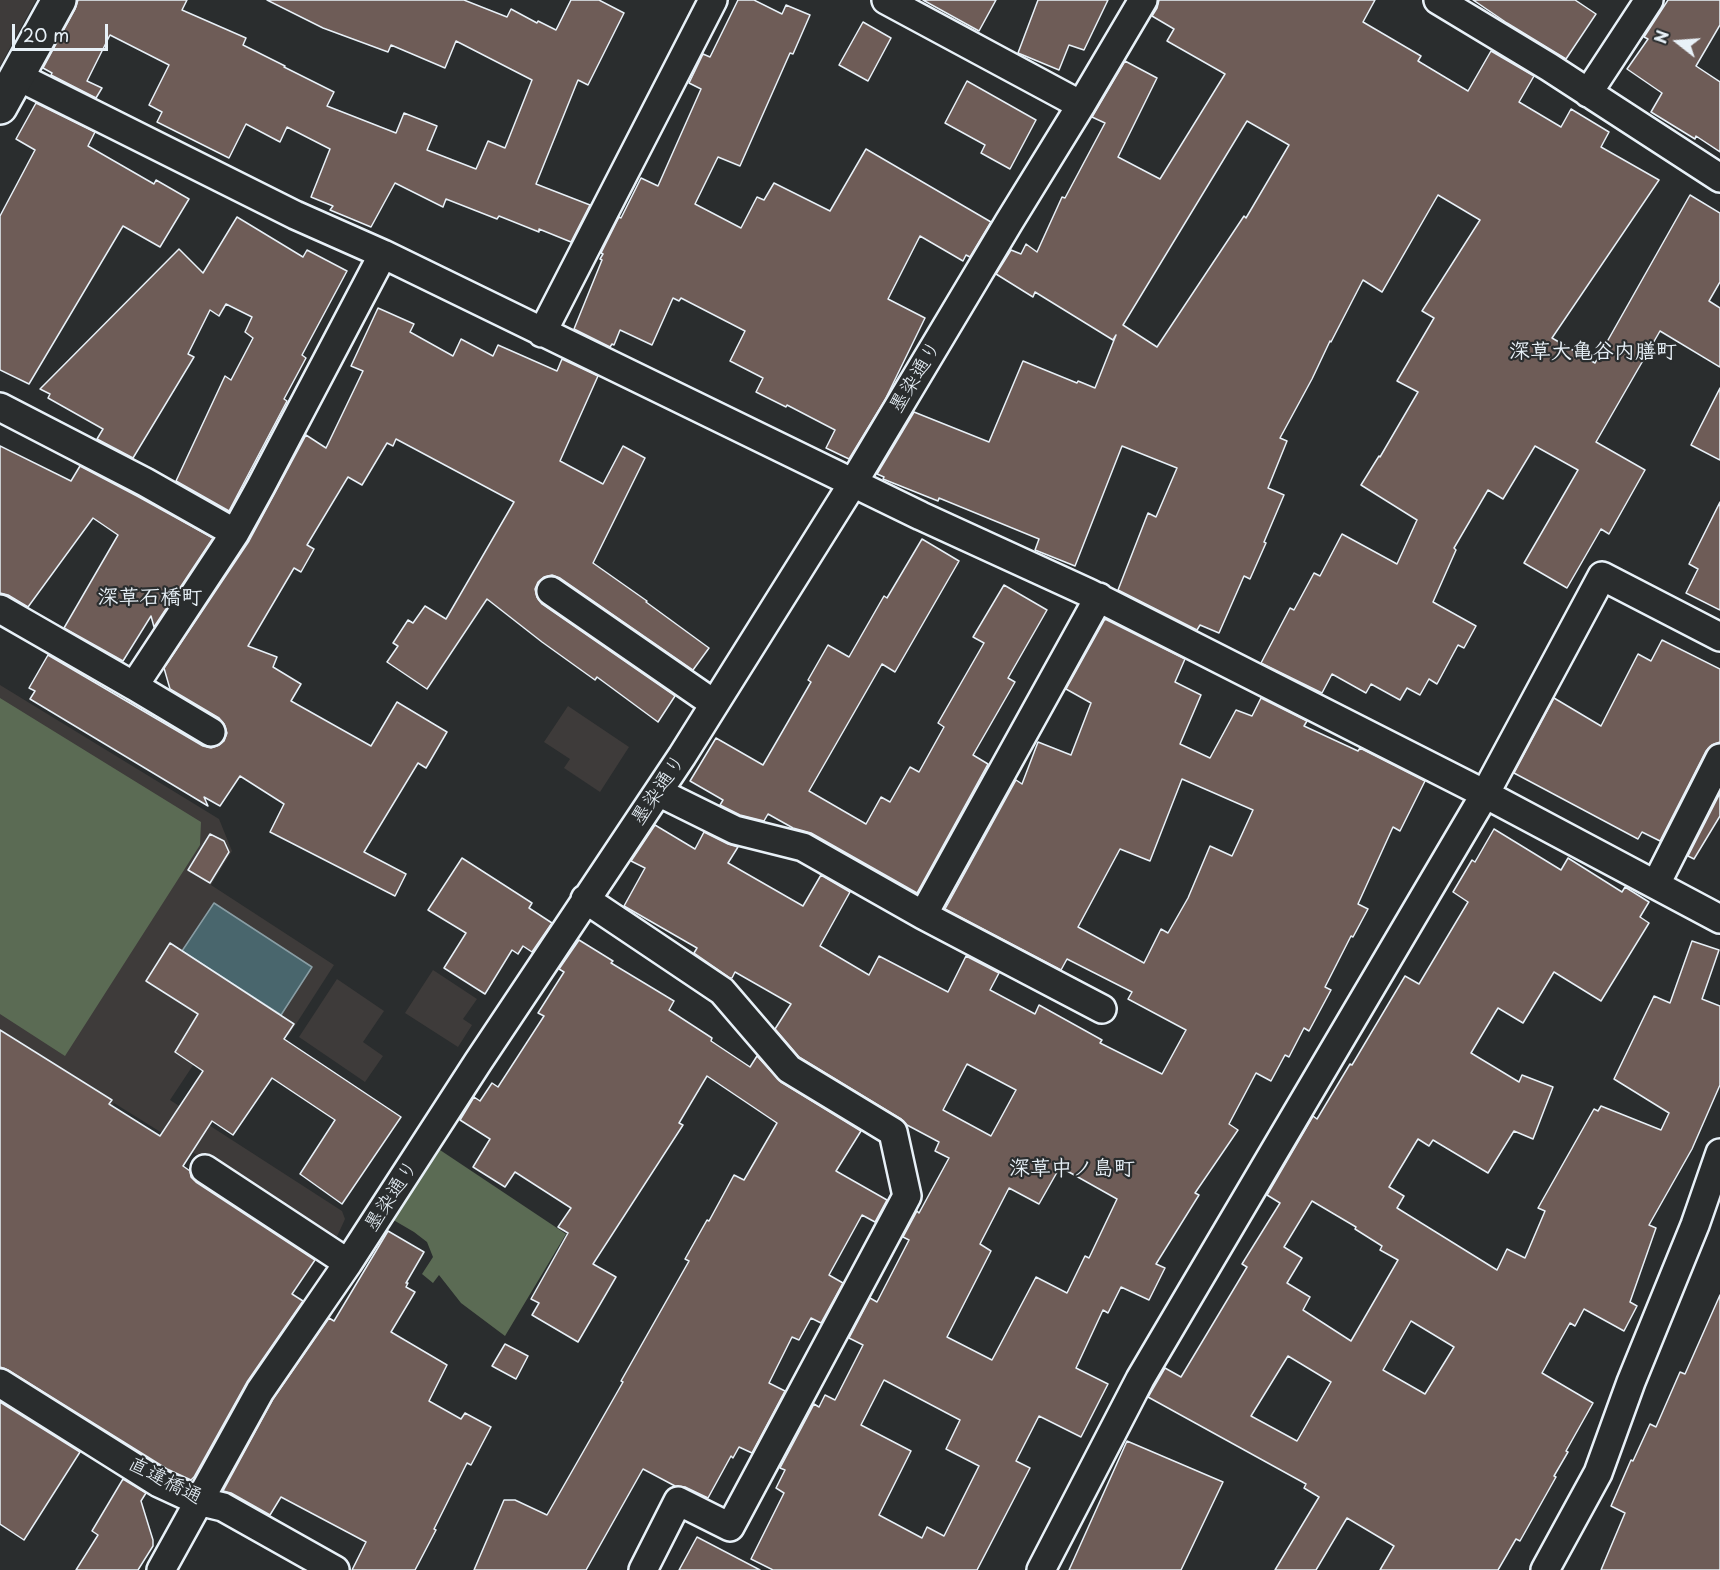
<!DOCTYPE html>
<html>
<head>
<meta charset="utf-8">
<style>
  body { margin:0 }
  #map { position:relative; width:1720px; height:1570px; overflow:hidden; background:#2a2d2e; font-family:"Playpen Sans",sans-serif }
  canvas { display:block }
  .north { position:absolute; left:1648px; top:12px; width:60px; height:60px; -webkit-text-stroke:4px #2a2d2e; paint-order:stroke; rotate:287deg; font-size:16px; font-weight:700; line-height:24px; text-align:center; color:#e8f1f8 }
  .north::after { content:''; display:block; margin:auto; width:21px; height:27px; background:#e8f1f8; clip-path:polygon(50% 0,100% 100%,50% 72%,0 100%) }
  .scale { position:absolute; left:12px; top:24px; width:96px; height:27px; box-sizing:border-box; border:3px solid #e8f1f8; border-top:0; padding-left:8px; font-size:18px; line-height:21px; white-space:nowrap; color:#e8f1f8; -webkit-text-stroke:4px #2a2d2e; paint-order:stroke }
</style>
</head>
<body>
<div id="map">
<canvas width="1720" height="1570"></canvas>
<div class="north">N</div>
<div class="scale">20 m</div>
</div>
<script>
const ctx = document.querySelector('canvas').getContext('2d');
ctx.lineJoin = 'round';
function paint(path, color) {
  ctx.fillStyle = color;
  ctx.fill(path, 'evenodd');
}
function poly(rows) {
  const path = new Path2D();
  for (const r of rows) {
    path.moveTo(r[0], r[1]);
    for (let i = 2; i < r.length; i += 2) path.lineTo(r[i], r[i + 1]);
  }
  return path;
}
function trace(path, color, width, dash) {
  ctx.strokeStyle = color;
  ctx.lineWidth = width;
  ctx.lineCap = dash ? 'butt' : 'round';
  ctx.setLineDash(dash || []);
  ctx.stroke(path);
}
function label(font, color, halo, rows, align = 'center') {
  ctx.font = font + ' "Playpen Sans","Klee One",sans-serif';
  ctx.lineWidth = 4.5;
  ctx.setLineDash([]);
  ctx.textBaseline = 'middle';
  ctx.strokeStyle = halo;
  ctx.fillStyle = color;
  for (const [text, x, y, turn = 0] of rows) {
    ctx.save();
    ctx.translate(x, y);
    ctx.rotate((+turn || 0) * Math.PI / 180);
    ctx.textAlign = isNaN(turn) ? turn : align;
    if (halo) ctx.strokeText(text, 0, 0);
    ctx.fillText(text, 0, 0);
    ctx.restore();
  }
}
const built = poly([
  [0,0,36,0,0,66],
  [0,685,219,819,232,851,211,885,334,965,289,1035,235,1002,170,1100,342,1211,345,1219,335,1241,114,1103,39,1223,0,1198],
  [568,706,629,747,600,792,564,768,570,759,544,742],
  [433,970,477,999,463,1019,472,1025,458,1047,405,1013],
  [337,979,384,1011,363,1042,383,1056,365,1082,299,1037]
]);
const green = poly([
  [0,698,201,822,200,845,65,1056,0,1014],
  [437,1148,566,1234,505,1336,461,1303,439,1275,433,1283,422,1274,433,1257,427,1242,414,1232,390,1218]
]);
const water = poly([
  [214,903,312,967,281,1015,182,951,214,903]
]);
const building = poly([
  [78,0,187,0,182,10,246,38,243,45,285,66,284,67,334,92,327,106,396,133,404,113,437,126,427,150,476,169,488,141,505,148,532,80,456,41,445,68,391,45,388,52,323,28,267,0,464,0,507,17,511,9,537,23,538,21,556,30,571,0,599,0,624,13,588,85,578,80,536,184,590,205,571,242,539,229,539,232,499,216,497,219,446,199,443,207,395,183,371,227,330,210,333,206,311,197,330,149,287,127,280,142,246,124,229,158,157,122,162,112,149,105,169,65,110,35,87,81,102,88,96,98,51,75,52,73,43,68,75,9,78,0],
  [738,0,754,0,782,14,786,5,810,15,793,54,790,53,740,166,718,157,695,204,741,228,757,197,764,200,774,183,830,211,866,149,991,222,970,257,966,255,963,261,920,236,888,299,925,318,885,400,849,459,826,448,835,430,787,405,786,407,756,392,763,378,730,361,745,331,681,298,679,301,673,298,652,345,620,330,614,345,612,344,610,347,574,329,602,260,600,259,603,254,601,253,619,217,621,218,641,178,658,186,701,89,689,83,703,54,710,57,738,0],
  [923,0,996,0,979,31,923,0],
  [1038,0,1108,0,1084,50,1069,45,1059,70,1018,53,1038,0],
  [1159,0,1375,0,1363,22,1421,56,1418,61,1468,91,1491,51,1534,76,1519,102,1561,127,1571,109,1609,132,1601,147,1659,180,1552,338,1595,363,1690,195,1720,213,1720,282,1709,301,1720,308,1720,367,1660,331,1596,442,1645,470,1609,534,1601,529,1567,588,1524,563,1578,470,1535,446,1503,499,1488,490,1454,548,1456,550,1433,602,1476,626,1464,648,1458,645,1437,684,1429,679,1420,695,1407,688,1400,700,1371,684,1366,693,1332,674,1322,693,1261,663,1290,608,1294,610,1314,573,1320,576,1342,534,1397,564,1417,520,1361,485,1379,456,1380,457,1418,392,1397,381,1434,318,1422,311,1480,220,1438,195,1382,292,1363,280,1331,342,1330,341,1312,379,1280,438,1287,441,1268,488,1284,495,1264,542,1266,543,1250,579,1244,576,1219,633,1200,625,1197,630,1118,590,1148,513,1156,517,1177,468,1122,446,1075,566,1035,550,1039,539,939,498,938,501,883,479,884,477,877,474,914,412,989,442,1023,361,1077,383,1078,381,1095,388,1116,335,1113,340,1035,292,1033,297,996,274,1011,250,1021,254,1026,244,1037,252,1062,197,1065,198,1105,123,1092,117,1125,61,1157,78,1118,157,1160,179,1225,74,1167,41,1174,29,1152,16,1157,8,1159,0],
  [1247,121,1289,145,1246,218,1244,216,1157,347,1123,325,1247,121],
  [1473,0,1575,0,1596,14,1566,59,1507,23,1473,0],
  [1668,0,1720,0,1720,25,1696,66,1720,82,1720,152,1696,136,1695,139,1651,112,1662,93,1627,69,1648,39,1644,37,1668,0],
  [863,22,891,38,868,81,839,65,863,22],
  [967,81,1036,120,1010,169,981,153,985,145,945,123,967,81],
  [36,103,95,132,88,146,154,184,156,180,189,199,160,247,123,226,29,384,0,370,0,216,35,150,16,139,36,103],
  [237,217,303,257,307,250,347,271,302,355,306,358,284,399,287,401,229,511,176,481,225,376,231,380,253,338,245,332,252,317,226,304,219,316,210,310,188,354,194,357,133,458,97,439,103,429,48,398,50,394,40,389,179,249,203,273,237,217],
  [378,308,414,324,410,332,453,356,461,339,493,356,498,345,557,371,562,359,598,376,560,461,603,484,623,446,645,458,593,563,647,601,646,602,709,648,693,670,560,578,552,575,544,577,538,582,535,589,537,597,542,604,675,696,658,722,597,677,595,680,542,642,487,599,427,689,387,662,398,646,393,643,408,620,413,623,425,606,446,619,514,502,396,439,393,446,387,443,362,485,348,477,307,545,314,549,301,572,294,568,248,646,277,657,273,667,301,684,291,701,371,746,397,702,447,732,426,768,418,763,364,852,406,874,395,896,270,832,284,804,240,776,220,806,204,797,208,806,30,699,35,691,29,688,48,655,203,746,211,748,219,745,224,741,227,733,224,724,219,718,170,689,164,668,249,541,306,435,326,448,363,371,351,366,378,308],
  [1720,388,1720,460,1691,445,1720,388],
  [0,446,71,481,80,466,137,496,213,538,154,627,151,616,123,661,64,628,118,535,93,518,28,607,8,595,0,593,0,446],
  [1720,502,1720,610,1686,593,1698,569,1689,564,1720,502],
  [922,539,959,561,895,672,882,664,809,791,866,824,881,797,890,802,910,767,919,772,944,727,938,723,984,643,973,637,1004,585,1047,610,1008,678,1015,682,973,755,988,764,917,893,811,833,793,828,768,814,764,821,740,815,720,805,723,800,690,781,716,738,763,765,811,682,808,680,828,645,849,657,884,596,887,598,922,539],
  [1105,619,1185,659,1175,682,1201,695,1180,744,1210,758,1236,710,1252,716,1261,698,1307,721,1304,726,1358,751,1360,748,1425,781,1400,831,1393,827,1358,904,1368,909,1353,937,1351,936,1325,987,1331,990,1309,1031,1304,1028,1289,1057,1285,1055,1271,1081,1256,1073,1229,1124,1238,1130,1195,1193,1199,1195,1156,1264,1165,1268,1149,1300,1121,1287,1108,1313,1103,1310,1076,1368,1108,1384,1081,1437,1039,1416,1016,1461,1030,1468,977,1570,773,1570,751,1559,784,1493,776,1488,785,1470,780,1468,814,1404,819,1407,825,1395,835,1400,863,1345,849,1338,870,1298,877,1302,909,1240,903,1237,917,1211,919,1213,949,1158,935,1151,939,1142,907,1125,901,1119,799,1057,775,1029,791,1004,735,972,732,978,730,978,694,953,697,948,624,906,645,868,631,861,655,825,695,849,704,832,728,844,738,847,728,863,803,906,821,875,850,892,820,946,869,975,879,956,948,992,966,956,999,973,990,990,1035,1014,1039,1005,1102,1040,1100,1043,1162,1074,1186,1030,1128,999,1132,992,1067,959,1061,970,945,909,1016,780,1022,784,1038,742,1071,755,1091,703,1066,689,1105,619],
  [1182,779,1253,810,1232,856,1210,846,1188,898,1168,933,1161,929,1144,963,1078,927,1120,849,1150,861,1182,779],
  [967,1064,1016,1090,991,1136,943,1110,967,1064],
  [1060,1167,1117,1199,1089,1258,1085,1256,1067,1293,1036,1277,992,1360,947,1337,991,1251,980,1244,1009,1188,1039,1204,1060,1167],
  [884,1380,960,1420,946,1449,979,1466,944,1536,927,1527,922,1538,879,1515,911,1451,861,1425,884,1380],
  [1662,640,1720,669,1720,742,1712,745,1706,751,1660,841,1642,832,1638,839,1514,773,1554,698,1601,726,1638,654,1651,661,1662,640],
  [1720,793,1720,816,1694,859,1688,856,1720,793],
  [1494,829,1561,870,1568,858,1622,892,1625,887,1649,902,1640,917,1649,923,1601,1001,1554,972,1523,1023,1498,1008,1471,1053,1519,1082,1522,1075,1553,1087,1533,1139,1514,1131,1488,1173,1433,1140,1429,1146,1418,1139,1389,1187,1404,1196,1397,1208,1497,1270,1507,1249,1525,1258,1545,1211,1538,1208,1594,1109,1598,1111,1601,1106,1661,1130,1669,1113,1614,1079,1654,996,1670,1003,1692,941,1719,950,1702,999,1720,1006,1720,1085,1692,1149,1649,1225,1656,1228,1630,1302,1637,1306,1624,1331,1584,1309,1575,1326,1570,1323,1542,1373,1593,1403,1566,1451,1568,1452,1554,1476,1556,1477,1520,1541,1516,1539,1498,1570,1380,1570,1394,1546,1347,1518,1316,1570,1275,1570,1319,1497,1304,1488,1306,1484,1148,1397,1165,1368,1181,1377,1247,1267,1242,1264,1280,1203,1267,1195,1313,1116,1317,1119,1350,1064,1352,1065,1405,976,1419,984,1468,902,1453,892,1472,860,1475,862,1494,829],
  [1312,1201,1356,1227,1355,1229,1382,1246,1380,1250,1398,1260,1351,1341,1303,1310,1310,1297,1287,1283,1302,1258,1284,1247,1312,1201],
  [1411,1321,1454,1347,1425,1394,1383,1370,1411,1321],
  [1288,1356,1331,1382,1297,1441,1251,1416,1288,1356],
  [210,834,224,841,229,852,210,883,188,870,210,834],
  [462,858,532,903,529,908,552,923,532,952,523,946,518,954,512,950,485,994,444,968,466,933,428,910,462,858],
  [579,940,613,961,611,963,674,1001,669,1010,712,1038,711,1041,750,1067,757,1056,781,1082,861,1131,836,1171,887,1200,875,1222,862,1215,829,1275,843,1283,821,1323,811,1318,799,1340,792,1337,769,1383,785,1391,752,1453,739,1447,733,1458,731,1456,708,1498,685,1487,675,1486,643,1469,586,1570,474,1570,504,1500,515,1500,547,1515,623,1382,621,1381,689,1261,685,1259,707,1220,709,1221,734,1175,744,1180,777,1123,707,1076,679,1123,683,1125,593,1264,616,1277,578,1342,532,1315,539,1303,531,1299,568,1233,558,1227,571,1208,515,1172,505,1187,473,1167,490,1139,460,1120,474,1097,480,1101,492,1083,498,1087,544,1016,538,1013,564,972,559,969,579,940],
  [170,943,294,1024,284,1039,401,1117,342,1204,300,1174,335,1120,272,1078,233,1135,212,1121,183,1166,190,1171,191,1177,196,1182,315,1260,292,1294,303,1301,247,1382,194,1477,191,1480,167,1469,8,1370,0,1367,0,1030,112,1100,109,1104,160,1136,203,1071,175,1052,198,1014,146,981,170,943],
  [388,1231,424,1252,406,1283,408,1283,406,1287,415,1292,391,1332,447,1365,429,1401,461,1419,465,1413,491,1427,471,1465,467,1463,434,1529,436,1530,415,1570,352,1570,366,1542,281,1497,270,1515,231,1493,223,1491,273,1399,329,1318,334,1321,388,1231],
  [1720,1295,1720,1570,1601,1570,1625,1513,1611,1506,1631,1460,1633,1461,1650,1424,1656,1427,1680,1372,1685,1374,1720,1295],
  [505,1344,528,1356,516,1379,492,1366,505,1344],
  [0,1402,80,1452,24,1540,0,1524,0,1402],
  [1127,1441,1223,1482,1181,1570,1069,1570,1127,1441],
  [123,1479,146,1493,141,1501,153,1540,153,1546,138,1570,76,1570,98,1535,92,1531,123,1479],
  [697,1537,760,1570,679,1570,697,1537]
]);
const minor = poly([
  [886,0,1081,105],
  [1438,0,1549,67,1720,178],
  [17,76,295,215,383,254,921,516,1089,593,1485,794,1720,919],
  [1588,93,1649,0],
  [542,333,713,0],
  [0,407,145,482,235,533],
  [551,591,713,703],
  [0,609,134,686,235,533,261,486,383,254],
  [134,686,211,732],
  [658,792,735,830,803,847,923,915,1102,1009],
  [1656,884,1720,758],
  [585,899,722,991,789,1069,893,1132,907,1196,730,1527,678,1501,643,1570],
  [923,915,1099,597],
  [205,1169,348,1263],
  [0,1383,159,1483,198,1501,223,1507,335,1570],
  [161,1570,260,1391,348,1263,478,1062,682,756,853,483,1009,222,1081,105,1143,0],
  [1041,1570,1140,1379,1485,794,1602,576,1720,637],
  [1545,1570,1598,1473,1631,1382,1695,1225,1720,1153]
]);
const tertiary = poly([
  [0,107,59,0]
]);
const streetNames = [
  ["墨染通り",916,377,-59],
  ["墨染通り",659,790,-56],
  ["墨染通り",392,1196,-57],
  ["直違橋通",165,1481,27]
];
const neighbourhoodNames = [
  ["深草大亀谷内膳町",1593,352],
  ["深草石橋町",150,598],
  ["深草中ノ島町",1072,1169]
];
paint(built, '#3e3b3a');
paint(green, '#5b6b54');
paint(water, '#49666d');
trace(water, '#899ea5', 1.5);
paint(building, '#6e5c57');
trace(building, '#e8f1f8', 1.5);
trace(minor, '#e8f1f8', 32);
trace(tertiary, '#e8f1f8', 38);
trace(minor, '#2a2d2e', 27);
trace(tertiary, '#2a2d2e', 33);
label('20px', '#e8f1f8', '#2a2d2e', streetNames);
label('bold 21px', '#e8f1f8', '#2a2d2e', neighbourhoodNames);
</script>
</body>
</html>
